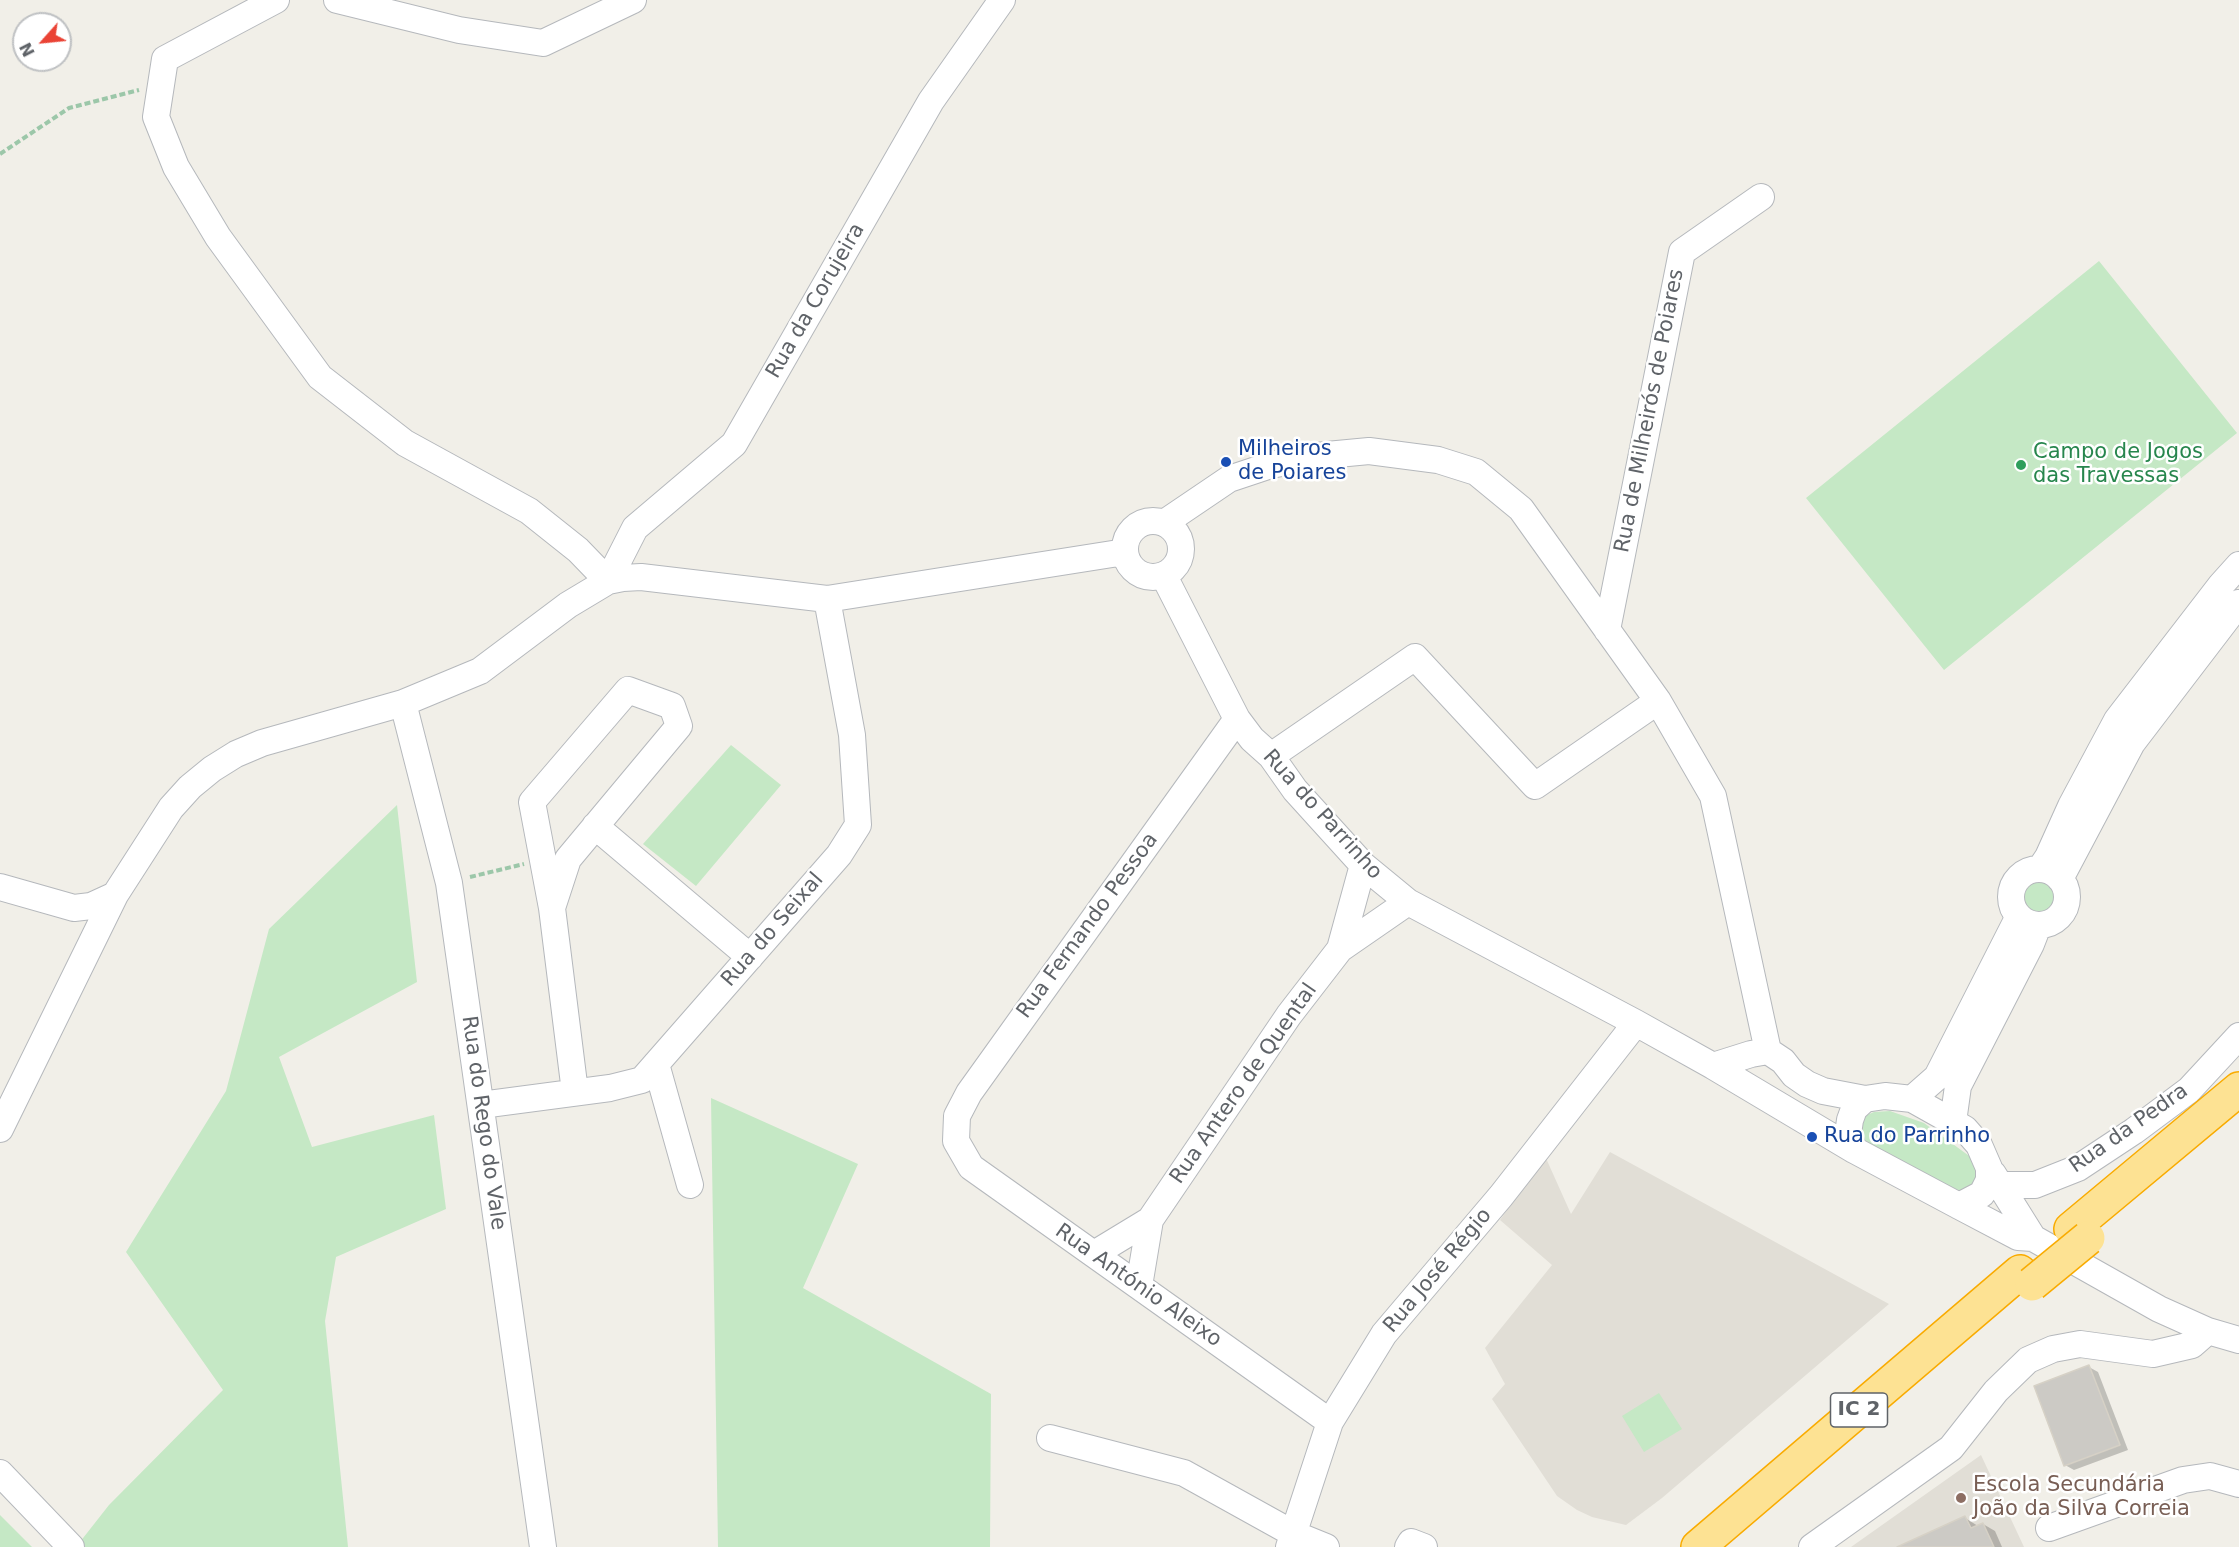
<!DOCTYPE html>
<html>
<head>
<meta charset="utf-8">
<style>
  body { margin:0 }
  #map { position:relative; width:2239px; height:1547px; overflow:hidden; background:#f1efe8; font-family:"DejaVu Sans",sans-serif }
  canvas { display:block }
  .north { position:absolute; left:12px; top:12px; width:60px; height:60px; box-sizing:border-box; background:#fff; border:2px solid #bfc1c3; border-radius:50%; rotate:243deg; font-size:16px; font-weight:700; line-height:24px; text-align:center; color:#5f6368 }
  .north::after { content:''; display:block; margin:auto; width:21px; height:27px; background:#ea4335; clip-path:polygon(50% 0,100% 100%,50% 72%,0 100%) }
</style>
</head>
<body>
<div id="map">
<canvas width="2239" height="1547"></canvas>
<div class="north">N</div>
</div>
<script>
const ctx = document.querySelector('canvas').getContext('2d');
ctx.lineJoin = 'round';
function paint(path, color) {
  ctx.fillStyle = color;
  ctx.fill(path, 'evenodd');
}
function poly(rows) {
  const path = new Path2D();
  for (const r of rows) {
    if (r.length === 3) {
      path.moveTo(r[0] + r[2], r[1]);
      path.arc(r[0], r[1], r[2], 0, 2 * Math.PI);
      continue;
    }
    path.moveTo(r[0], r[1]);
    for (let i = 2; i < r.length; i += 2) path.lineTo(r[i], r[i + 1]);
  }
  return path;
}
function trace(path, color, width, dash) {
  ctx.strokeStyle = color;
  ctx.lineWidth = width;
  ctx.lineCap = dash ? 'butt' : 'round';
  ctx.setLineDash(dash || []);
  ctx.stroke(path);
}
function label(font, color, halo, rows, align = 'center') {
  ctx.font = font + ' "DejaVu Sans",sans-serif';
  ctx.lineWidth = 5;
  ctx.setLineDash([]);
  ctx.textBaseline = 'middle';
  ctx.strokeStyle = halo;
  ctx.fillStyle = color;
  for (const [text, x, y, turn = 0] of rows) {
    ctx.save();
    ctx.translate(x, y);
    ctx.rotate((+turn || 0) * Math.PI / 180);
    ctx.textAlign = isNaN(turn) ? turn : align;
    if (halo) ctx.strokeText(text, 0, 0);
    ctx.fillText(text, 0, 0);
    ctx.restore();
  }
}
const education = poly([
  [1610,1152,1889,1304,1662,1498,1626,1525,1592,1517,1577,1510,1557,1496,1492,1399,1505,1384,1485,1348,1552,1265,1500,1220,1545,1156,1571,1214],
  [1981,1455,2024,1547,1851,1547]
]);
const green = poly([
  [2099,261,2237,433,1944,670,1806,498],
  [731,745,781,785,696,886,643,844],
  [397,805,417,982,279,1057,312,1147,434,1115,446,1209,336,1257,325,1321,348,1547,76,1547,109,1505,223,1390,126,1252,226,1091,269,929],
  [2038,898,17],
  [711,1098,858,1164,803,1288,991,1394,990,1547,718,1547],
  [1890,1111,1924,1123,1972,1158,1978,1170,1976,1181,1970,1190,1962,1193,1950,1191,1859,1140,1862,1117,1874,1112],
  [1659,1393,1682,1429,1644,1452,1622,1416],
  [0,1515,32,1547,0,1547]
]);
const shadow = poly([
  [2089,1367,2098,1372,2128,1450,2074,1470,2065,1465],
  [1965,1518,1978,1526,1983,1524,1995,1531,2002,1547,1900,1547]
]);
const building = poly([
  [2089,1365,2120,1445,2064,1466,2034,1386,2089,1365],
  [1965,1516,1971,1528,1983,1523,1994,1547,1897,1547,1965,1516]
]);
const path = poly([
  [0,154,69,108,139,90],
  [470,877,524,864]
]);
const minor = poly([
  [276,0,165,59,156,117,176,167,218,237,320,377,405,443,529,511,578,550,608,581],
  [337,0,459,30,543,43,633,0],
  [1153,549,28],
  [1164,523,1229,479,1271,465,1316,456,1369,451,1438,460,1476,472,1521,509,1658,701,1713,796,1768,1051],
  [1164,576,1237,719,1252,739,1271,756,1295,790,1363,865,1408,902,1636,1023,1713,1066,1854,1150,1959,1206,2018,1237,2033,1238,2159,1309,2208,1331,2239,1340],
  [608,581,635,528,734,444,931,101,1002,0],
  [1607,630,1682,252,1761,197],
  [403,703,449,883,543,1547],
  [1237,719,969,1093,957,1116,956,1141,971,1167,1330,1422],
  [1271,756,1415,657,1535,786,1658,701],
  [595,826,750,957],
  [2039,897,28],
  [2040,869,2048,857,2071,806,2117,720,2221,585,2239,565],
  [2060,879,2132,743,2239,603],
  [0,887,74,908,91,906,115,895],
  [552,908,532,802,628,690,672,706,679,726,568,859,552,908,575,1092],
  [1340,949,1363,865],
  [656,1064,690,1185],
  [1713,1066,1751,1054,1768,1051,1783,1061,1794,1075,1807,1084,1823,1091,1865,1099,1885,1096,1912,1099,1953,1122,1965,1129,1979,1145,1989,1168,1989,1180,1982,1194,1959,1206],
  [1912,1099,1937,1077,2016,922,2017,915],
  [481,1105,610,1088,642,1080,839,855,858,825,852,735,827,599],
  [1953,1122,1958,1086,2031,944,2038,926],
  [0,1129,115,895,171,808,190,787,212,769,236,754,262,743,403,703,480,671,568,605,608,581,623,578,641,577,827,599,1125,552],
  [1854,1150,1848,1134,1850,1120,1854,1109,1865,1099],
  [1993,1174,2033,1238],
  [2000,1185,2035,1185,2078,1168,2134,1131,2189,1090,2239,1036],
  [1094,1254,1150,1220],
  [1139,1286,1150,1220,1289,1015,1340,949,1408,902],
  [1050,1438,1184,1473,1294,1534,1326,1547],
  [0,1473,71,1547],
  [2049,1528,2183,1480,2210,1476,2239,1484],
  [1289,1547,1330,1422,1384,1334,1501,1196,1636,1023],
  [1408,1547,1411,1542,1424,1547],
  [1812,1547,1951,1448,1996,1391,2028,1360,2053,1349,2080,1344,2153,1354,2192,1345,2208,1331]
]);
const highway = poly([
  [2071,1229,2239,1089],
  [1698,1547,2020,1272]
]);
const highwayBridge = poly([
  [2032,1284,2088,1238]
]);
const markers = [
  [1226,462,6,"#1a4fb4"],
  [2021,465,6,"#2e9e5b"],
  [1812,1137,6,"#1a4fb4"],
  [1961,1498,6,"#8d6e63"]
];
const shields = [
  [1859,1410,57]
];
const shieldNames = [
  ["IC 2",1859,1410]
];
const streetNames = [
  ["Rua da Corujeira",816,301,-60],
  ["Rua de Milheirós de Poiares",1650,411,-79],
  ["Rua do Parrinho",1322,815,48],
  ["Rua Fernando Pessoa",1088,926,-54],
  ["Rua do Seixal",773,930,-49],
  ["Rua Antero de Quental",1244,1084,-55],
  ["Rua do Rego do Vale",483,1123,82],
  ["Rua da Pedra",2129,1129,-35],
  ["Rua José Régio",1438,1271,-50],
  ["Rua António Aleixo",1138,1286,35]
];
const transitNames = [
  ["Milheiros",1238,450],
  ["de Poiares",1238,474],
  ["Rua do Parrinho",1824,1137]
];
const leisureNames = [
  ["Campo de Jogos",2033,453],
  ["das Travessas",2033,477]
];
const educationNames = [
  ["Escola Secundária",1973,1486],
  ["João da Silva Correia",1973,1510]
];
paint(education, '#e1ded6');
paint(green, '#c5e8c5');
paint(shadow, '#0003');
paint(building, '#cccac5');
trace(building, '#d6d1c6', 1.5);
trace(minor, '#b5b8bc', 28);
trace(highway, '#f9ab00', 36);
trace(path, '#9cc7a9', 4, [6, 3]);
trace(minor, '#fff', 26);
trace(highway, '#fde293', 33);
trace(highwayBridge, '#f9ab00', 36, []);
trace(highwayBridge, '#fde293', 33);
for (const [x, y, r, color] of markers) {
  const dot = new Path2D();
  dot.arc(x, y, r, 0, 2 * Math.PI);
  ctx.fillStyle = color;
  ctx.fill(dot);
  trace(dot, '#fff', 2);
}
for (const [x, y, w] of shields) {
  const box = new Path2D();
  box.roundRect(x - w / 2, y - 17, w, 34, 4.5);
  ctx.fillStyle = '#fff';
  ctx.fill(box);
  trace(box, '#5f6368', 1.5);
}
label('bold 20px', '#5f6368', null, shieldNames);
label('21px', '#5f6368', '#fff', streetNames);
label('21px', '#164399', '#fff', transitNames, 'left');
label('21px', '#27864d', '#fff', leisureNames, 'left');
label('21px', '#785e54', '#fff', educationNames, 'left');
</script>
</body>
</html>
